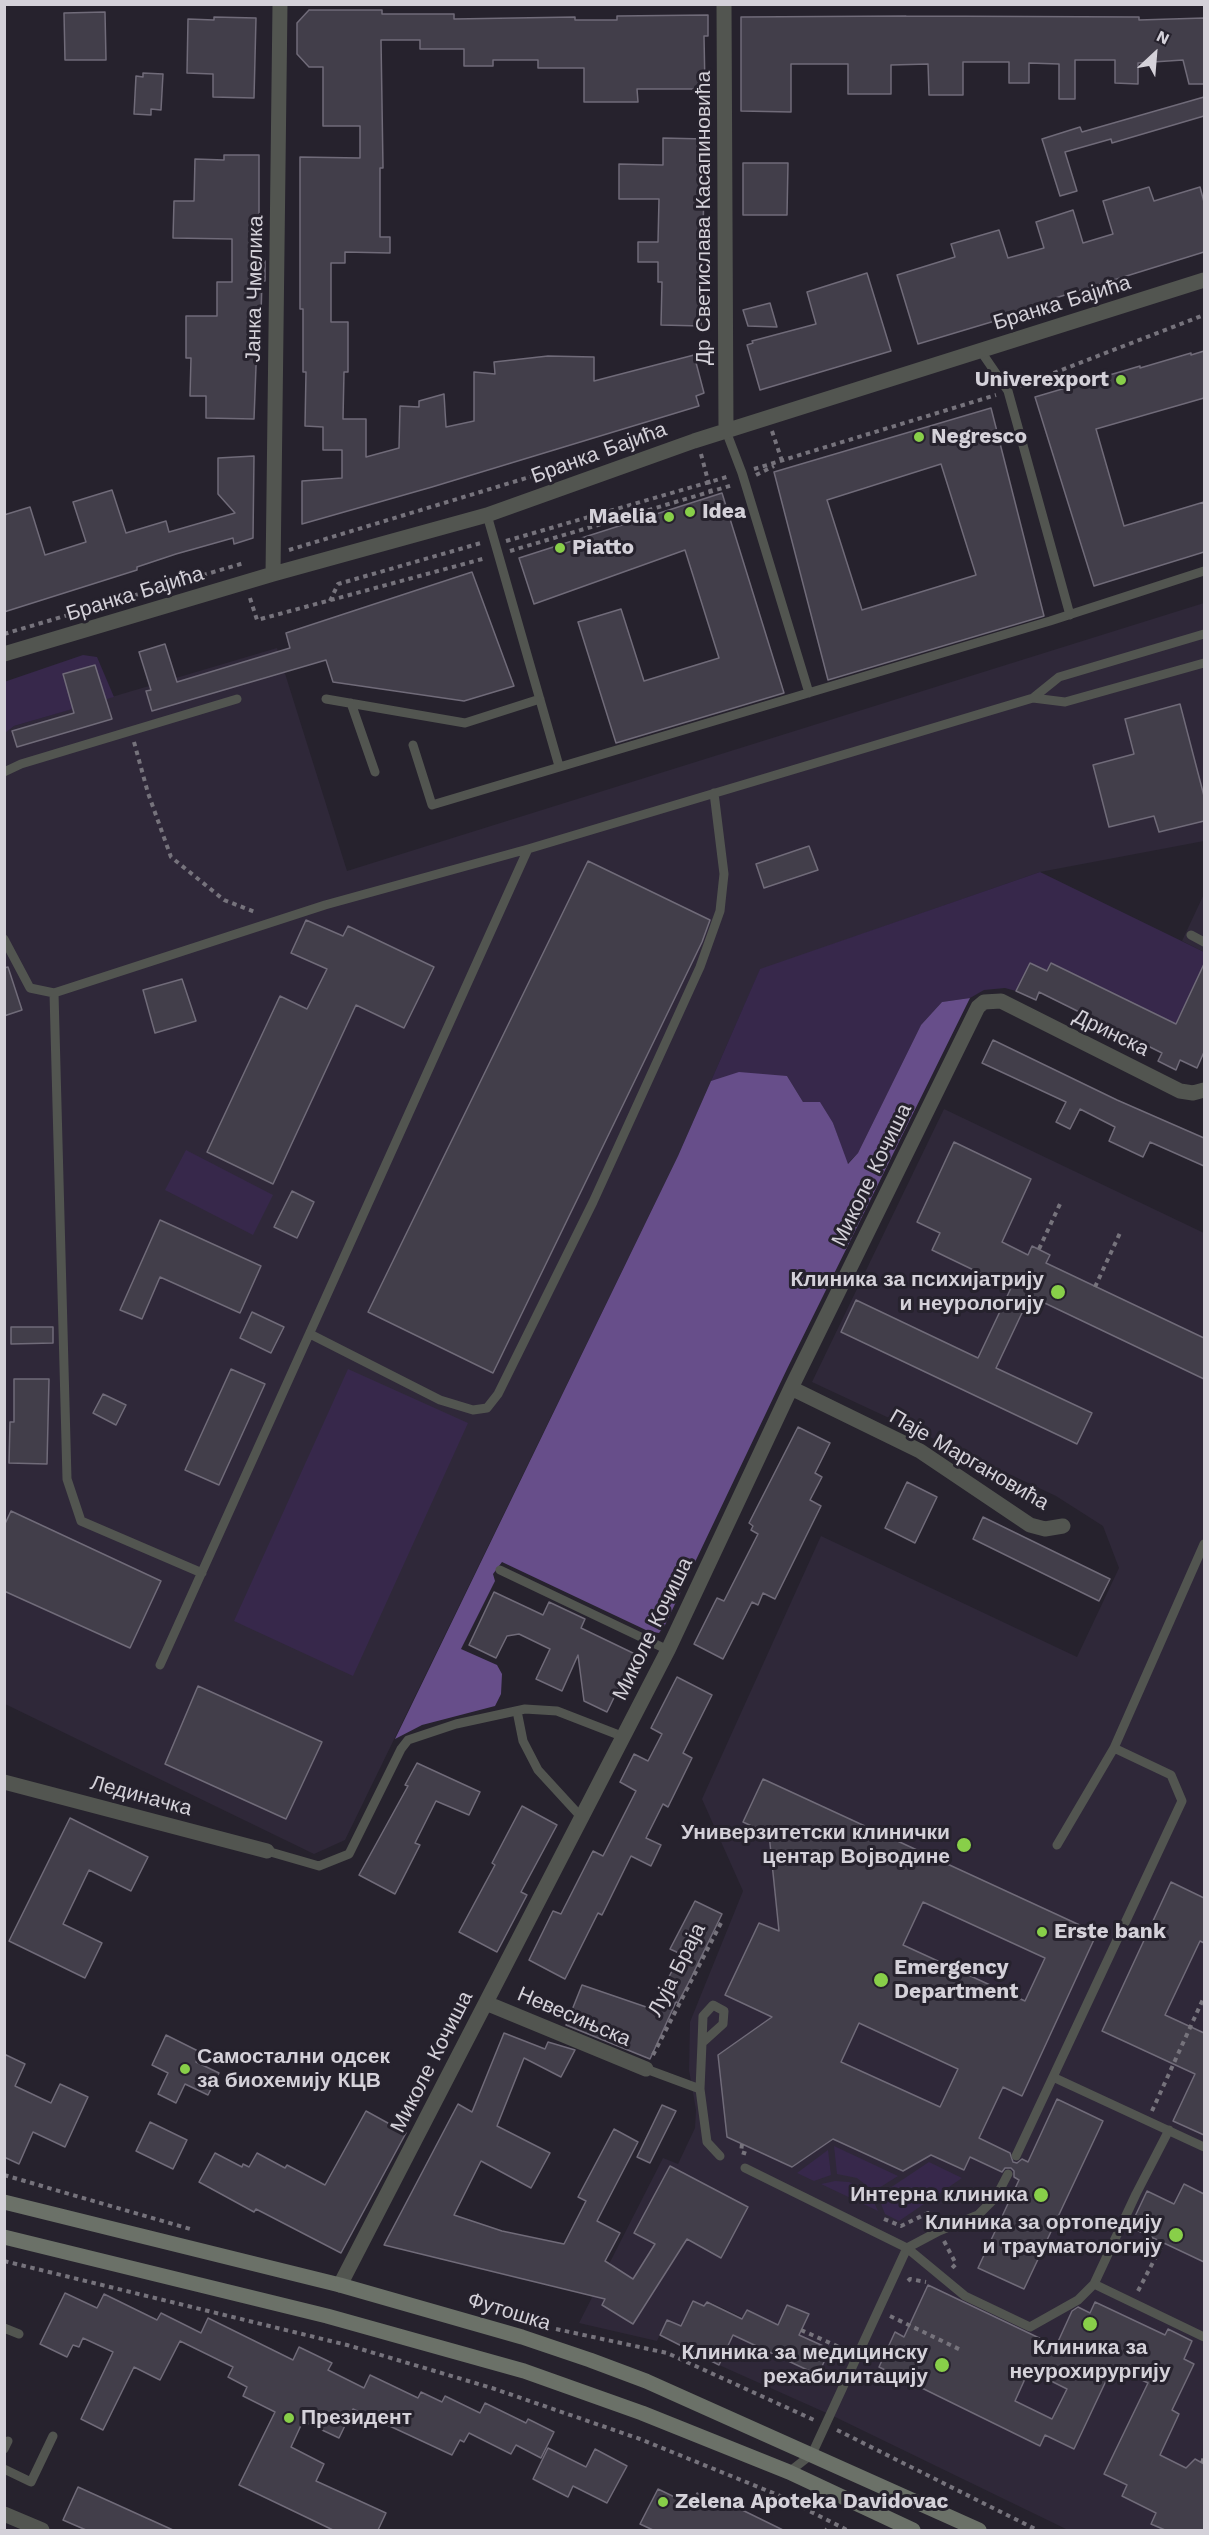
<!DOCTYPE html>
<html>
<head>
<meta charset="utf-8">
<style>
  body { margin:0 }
  #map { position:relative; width:1209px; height:2535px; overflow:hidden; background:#26222d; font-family:"Work Sans",sans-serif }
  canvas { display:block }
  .frame { position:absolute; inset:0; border:6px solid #d4d1d9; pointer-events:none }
  .north { position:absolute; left:1125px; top:24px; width:60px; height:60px; -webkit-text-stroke:4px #26222d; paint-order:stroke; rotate:26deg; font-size:16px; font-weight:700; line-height:24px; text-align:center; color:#d4d1d9 }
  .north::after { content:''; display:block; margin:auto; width:21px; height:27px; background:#d4d1d9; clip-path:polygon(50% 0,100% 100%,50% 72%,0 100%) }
</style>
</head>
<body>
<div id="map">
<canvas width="1209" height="2535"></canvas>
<div class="frame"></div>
<div class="north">N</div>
</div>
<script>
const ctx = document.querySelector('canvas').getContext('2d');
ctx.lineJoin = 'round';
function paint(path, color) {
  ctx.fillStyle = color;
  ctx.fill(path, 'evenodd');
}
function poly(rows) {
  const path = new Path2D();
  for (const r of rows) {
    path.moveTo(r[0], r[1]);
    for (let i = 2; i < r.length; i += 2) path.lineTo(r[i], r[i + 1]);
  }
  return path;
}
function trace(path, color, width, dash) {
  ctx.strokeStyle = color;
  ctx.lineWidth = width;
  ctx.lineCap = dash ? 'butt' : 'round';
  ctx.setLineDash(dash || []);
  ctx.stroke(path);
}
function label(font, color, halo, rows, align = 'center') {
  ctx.font = font + ' "Work Sans",sans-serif';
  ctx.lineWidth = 6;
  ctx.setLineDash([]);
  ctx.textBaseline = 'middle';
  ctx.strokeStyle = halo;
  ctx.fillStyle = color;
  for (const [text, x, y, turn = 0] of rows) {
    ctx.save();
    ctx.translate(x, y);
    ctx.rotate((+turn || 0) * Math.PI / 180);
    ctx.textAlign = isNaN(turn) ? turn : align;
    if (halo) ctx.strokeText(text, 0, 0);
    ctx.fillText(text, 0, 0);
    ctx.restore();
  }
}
const built = poly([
  [1204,603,1204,841,1040,872,760,970,678,1156,345,1840,314,1854,5,1704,4,733,14,726,277,648,347,871],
  [1204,894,1204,952,1182,941],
  [944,1109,1204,1233,1204,2530,1068,2530,831,2415,719,2365,742,2317,712,2303,707,2302,704,2306,693,2301,681,2326,667,2320,657,2341,579,2323,663,2158,678,2164,695,2128,696,2110,689,2070,690,2022,743,1891,702,1799,821,1536,1077,1657,1119,1568,1103,1526,1056,1496,812,1382]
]);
const green = poly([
  [83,655,97,657,114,697,14,726,5,733,4,682],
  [1040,872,1204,952,1204,964,1176,1024,1051,963,1047,971,1030,963,1016,991,1005,988,984,990,970,998,942,1002,921,1025,858,1153,847,1164,833,1123,803,1102,787,1076,711,1081,760,969],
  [186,1150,273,1195,253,1235,165,1190],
  [348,1369,468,1423,353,1676,234,1621],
  [834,2146,898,2176,874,2191,857,2178,837,2174],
  [828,2150,831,2175,814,2181,797,2173],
  [929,2162,962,2178,899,2221,885,2214,878,2196],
  [835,2181,849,2182,863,2190,873,2200,878,2211,821,2184]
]);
const forest = poly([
  [970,998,787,1369,665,1625,659,1633,648,1631,502,1562,493,1574,495,1581,461,1649,497,1665,502,1674,501,1694,495,1706,422,1725,395,1739,678,1156,711,1081,739,1072,787,1076,803,1102,820,1102,833,1123,848,1164,858,1153,921,1025,942,1002]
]);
const building = poly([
  [309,10,382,10,382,14,454,14,454,19,575,17,575,20,617,20,617,16,708,15,708,36,704,36,705,89,637,89,638,102,584,102,584,68,538,68,538,60,493,60,493,66,464,66,464,49,420,49,420,40,381,40,383,168,380,168,380,237,390,237,390,253,345,252,345,263,331,263,331,322,348,322,348,372,344,372,343,419,366,419,366,457,399,448,400,406,419,407,419,401,444,394,446,427,474,421,474,372,495,374,494,362,548,356,594,357,594,381,694,355,704,393,696,396,699,406,432,487,302,524,302,481,342,478,342,450,323,450,323,427,305,426,306,372,303,372,303,309,300,309,300,157,360,158,360,126,323,126,323,67,309,67,297,54,297,23,309,10],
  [105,12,106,60,65,60,64,13,105,12],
  [906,16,1139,17,1139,20,1204,18,1204,84,1189,84,1183,60,1138,63,1138,84,1115,83,1115,60,1075,60,1075,99,1059,99,1059,64,1029,63,1029,83,1009,83,1009,62,963,62,963,95,929,95,928,64,891,65,891,94,848,94,848,64,791,64,791,112,741,111,741,17,906,16],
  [214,17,256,18,254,98,213,97,213,74,187,73,188,19,214,20,214,17],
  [143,73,163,74,161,110,151,109,151,115,134,114,136,76,143,77,143,73],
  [1204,97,1204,116,1112,143,1111,139,1065,152,1077,191,1060,196,1042,139,1080,127,1082,132,1204,97],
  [663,138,705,139,701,326,661,325,662,282,658,282,658,262,638,262,638,242,658,242,659,199,619,199,619,164,663,165,663,138],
  [224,155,259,155,259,243,260,243,260,261,265,261,265,281,262,281,261,314,258,314,254,419,206,418,206,396,190,396,191,358,186,358,186,316,217,316,217,282,232,282,232,239,173,238,174,201,194,201,195,159,224,160,224,155],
  [743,163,788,163,787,215,743,215,743,163],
  [1149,187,1154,201,1200,187,1204,202,1204,252,1036,304,1038,308,918,344,897,275,955,257,951,244,999,230,1008,258,1044,248,1036,222,1073,210,1083,243,1113,234,1103,201,1149,187],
  [867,273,891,351,760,390,747,345,753,343,752,341,816,324,807,292,867,273],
  [770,303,777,327,748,326,743,310,770,303],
  [1204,351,1204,398,1096,429,1124,526,1204,502,1204,552,1094,586,1035,397,1140,366,1140,368,1191,353,1191,355,1204,351],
  [991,408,1044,616,828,680,774,472,991,408],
  [941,464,976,575,862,610,827,500,941,464],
  [254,456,253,538,234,544,233,538,176,554,137,567,137,570,4,612,4,515,30,507,45,555,86,542,73,502,112,490,126,533,166,521,169,532,235,513,218,494,218,458,254,456],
  [722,493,784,693,616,743,578,622,621,609,644,681,719,658,685,550,534,604,519,558,722,493],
  [472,572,514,686,464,701,333,682,326,660,152,711,146,691,151,690,139,652,165,644,177,682,290,648,286,633,472,572],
  [95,665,112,719,17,747,12,731,74,713,63,674,95,665],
  [1180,704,1204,796,1204,821,1159,832,1154,816,1109,827,1093,765,1134,754,1125,719,1180,704],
  [809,846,818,870,764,888,756,864,809,846],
  [588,861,710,920,702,942,493,1373,368,1312,588,861],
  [306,920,343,936,348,926,434,967,404,1028,356,1005,273,1184,207,1152,280,996,307,1009,327,969,291,953,306,920],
  [1030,963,1047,971,1051,963,1176,1024,1204,964,1204,1052,1197,1068,1180,1060,1176,1070,1158,1061,1162,1053,1039,992,1036,1000,1016,991,1030,963],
  [8,967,22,1010,4,1016,4,968,8,967],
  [182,979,196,1021,155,1033,143,990,182,979],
  [993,1040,1117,1100,1204,1138,1204,1166,1150,1142,1143,1157,1109,1141,1115,1127,1080,1109,1070,1129,1056,1122,1066,1102,982,1063,993,1040],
  [954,1142,1031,1179,1002,1242,1028,1255,1032,1246,1050,1255,1046,1263,1204,1338,1204,1379,1030,1296,996,1368,1092,1413,1077,1444,841,1332,856,1300,978,1358,1011,1288,932,1250,940,1233,917,1222,954,1142],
  [292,1191,314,1202,297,1238,274,1227,292,1191],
  [160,1220,261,1266,240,1313,160,1277,142,1319,120,1310,160,1220],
  [252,1312,284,1327,271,1353,240,1338,252,1312],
  [11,1327,53,1327,53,1343,11,1344,11,1327],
  [231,1369,265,1384,219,1485,185,1470,231,1369],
  [14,1379,49,1379,47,1464,9,1463,10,1422,14,1422,14,1379],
  [103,1394,126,1405,116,1425,93,1413,103,1394],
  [798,1427,830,1443,815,1473,822,1477,810,1500,821,1506,775,1599,763,1593,758,1605,752,1602,723,1659,694,1644,717,1598,724,1601,758,1534,751,1530,753,1526,749,1523,798,1427],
  [907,1482,937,1497,915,1543,885,1528,907,1482],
  [11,1511,161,1581,130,1648,4,1591,4,1526,11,1511],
  [983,1517,1110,1579,1099,1601,973,1539,983,1517],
  [494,1592,543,1615,549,1602,585,1619,581,1628,635,1654,607,1712,584,1701,578,1655,562,1691,536,1679,550,1649,519,1634,507,1636,496,1658,469,1645,494,1592],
  [677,1677,712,1695,683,1753,692,1758,668,1807,663,1804,646,1838,661,1845,651,1866,631,1856,602,1915,598,1913,565,1979,529,1960,553,1911,561,1914,593,1851,603,1856,636,1791,620,1782,634,1754,648,1761,662,1734,651,1728,677,1677],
  [198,1686,322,1742,286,1819,165,1764,198,1686],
  [417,1763,480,1792,469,1815,436,1801,415,1843,420,1845,395,1894,359,1875,408,1786,405,1785,417,1763],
  [763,1779,1097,1933,1022,2096,1003,2087,979,2138,1010,2153,1013,2162,1017,2163,1022,2159,1028,2162,1057,2099,1103,2121,1024,2289,978,2268,1019,2180,1014,2177,1014,2171,1011,2168,1005,2168,1002,2172,970,2157,964,2170,931,2155,903,2171,833,2139,792,2167,727,2137,718,2055,772,2017,725,1995,759,1923,779,1931,769,1834,743,1822,763,1779],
  [923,1902,1045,1958,1025,2001,903,1945,923,1902],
  [859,2023,958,2069,940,2107,841,2062,859,2023],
  [522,1806,557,1825,521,1892,527,1895,497,1952,459,1932,495,1865,492,1863,522,1806],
  [70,1818,148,1857,131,1891,89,1870,63,1924,102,1943,85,1978,9,1941,70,1818],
  [1171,1882,1204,1898,1204,1943,1200,1941,1165,2015,1204,2033,1204,2135,1173,2121,1195,2074,1102,2031,1171,1882],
  [695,1901,722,1914,690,1980,678,2003,676,2002,650,2059,566,2025,582,1985,652,2009,681,1954,670,1949,695,1901],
  [504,2033,545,2049,548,2042,575,2050,561,2077,524,2058,497,2126,550,2153,531,2188,481,2161,454,2215,502,2231,564,2244,586,2201,578,2197,614,2129,638,2142,597,2221,620,2233,605,2261,633,2279,655,2244,634,2233,670,2166,748,2207,721,2258,687,2239,633,2324,602,2305,605,2299,384,2245,458,2104,472,2112,504,2033],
  [166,2035,200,2052,196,2062,219,2073,208,2095,185,2084,176,2103,158,2094,168,2073,152,2065,166,2035],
  [4,2054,25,2064,15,2086,51,2103,60,2084,88,2097,65,2147,33,2132,19,2164,4,2157,4,2054],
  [662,2105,676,2111,650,2163,637,2157,662,2105],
  [366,2111,406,2133,341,2253,256,2209,254,2212,199,2182,215,2153,242,2167,243,2164,249,2167,257,2153,285,2168,287,2165,325,2185,366,2111],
  [150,2122,187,2140,173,2169,136,2151,150,2122],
  [1184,2184,1204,2194,1204,2262,1130,2227,1147,2191,1174,2204,1184,2184],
  [928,2285,1056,2346,1072,2311,1078,2307,1090,2313,1095,2302,1165,2335,1168,2329,1192,2341,1184,2359,1194,2364,1172,2410,1179,2414,1160,2455,1186,2468,1195,2459,1204,2464,1204,2530,1165,2530,1151,2524,1156,2513,1122,2496,1127,2485,1104,2474,1148,2383,1113,2366,1074,2449,1045,2435,1040,2446,879,2367,895,2332,904,2337,928,2285],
  [1029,2370,1067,2389,1052,2419,1015,2401,1029,2370],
  [65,2293,97,2308,104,2294,157,2320,161,2313,201,2333,208,2318,293,2360,299,2347,332,2363,328,2370,364,2388,370,2375,418,2398,421,2392,442,2402,445,2396,480,2413,485,2403,526,2423,528,2419,554,2432,541,2458,516,2445,511,2454,469,2433,464,2442,460,2440,452,2455,353,2409,339,2438,303,2421,291,2447,324,2464,316,2481,386,2513,378,2530,333,2530,239,2485,275,2412,243,2396,247,2387,228,2377,233,2367,180,2341,160,2380,134,2367,103,2430,81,2419,113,2352,83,2338,79,2347,73,2345,67,2357,40,2344,65,2293],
  [693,2301,704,2306,707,2302,742,2319,747,2310,778,2325,787,2305,809,2314,799,2335,830,2349,818,2375,733,2335,719,2365,660,2335,667,2320,681,2326,693,2301],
  [548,2448,586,2467,595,2449,627,2466,607,2503,573,2486,568,2497,533,2479,548,2448],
  [78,2487,142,2516,173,2530,86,2530,63,2520,78,2487],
  [658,2489,691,2505,697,2493,731,2510,734,2506,783,2530,653,2530,640,2524,658,2489]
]);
const path = poly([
  [1020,386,1204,315],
  [772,431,782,461],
  [701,454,711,492],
  [754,469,996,395],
  [756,475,774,466],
  [506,541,730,476],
  [289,550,589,459],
  [510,551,733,485],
  [250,598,257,620,486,558],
  [330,601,338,584,481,543],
  [4,634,244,563],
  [134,742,148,793,171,857,224,900,255,912],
  [1039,1249,1060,1204],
  [1095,1287,1120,1233],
  [653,2055,723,1919],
  [1152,2111,1204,1997],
  [742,2144,741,2152,747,2154],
  [4,2175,190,2229],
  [884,2219,901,2226,928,2213,933,2221],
  [944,2241,956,2264,952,2268],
  [4,2261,347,2345,492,2388,640,2439,778,2495,847,2530],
  [908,2281,910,2279,926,2282],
  [1138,2291,1163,2243],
  [890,2316,963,2351],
  [556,2329,667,2353,814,2420],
  [801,2330,848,2351],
  [837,2430,1037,2530],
  [1202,2463,1204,2457],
  [826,2530,827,2529]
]);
const lane = poly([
  [980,350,1008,391,1070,615],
  [726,431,742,473,809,693],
  [487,515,559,766],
  [1033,698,1059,677,1204,634],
  [326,699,465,723,540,699],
  [351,703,375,772],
  [413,745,432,805,1050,621,1204,571],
  [4,772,21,764,237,699],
  [1191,935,1204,942],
  [4,939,30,988,54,993,325,905,528,849,1033,698,1065,702,1204,663],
  [54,993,67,1479,81,1521,202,1573],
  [310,1334,440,1400,473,1410,487,1408,498,1394,593,1202,700,967,720,911,724,874,714,793],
  [500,1570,668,1650],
  [160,1665,528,849],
  [517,1711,523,1741,538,1770,582,1818],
  [1057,1845,1114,1748],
  [267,1851,319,1866,349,1854,401,1749,408,1740,456,1724,525,1709,557,1711,624,1737],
  [646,2069,700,2089,707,2142,720,2156],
  [1055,2078,1204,2147],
  [700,2089,702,2043,723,2024,724,2011,713,2005,703,2016,702,2043],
  [1016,2156,1182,1801,1171,1775,1114,1748,1204,1544],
  [745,2168,907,2248,965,2296,1030,2327,1078,2300,1094,2284,1136,2194,1169,2130],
  [1094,2284,1204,2337],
  [4,2328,19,2334],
  [4,2449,8,2441],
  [4,2469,31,2482,53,2436],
  [789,2472,812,2454,907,2248,939,2231,978,2215,996,2197,1008,2174]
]);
const street = poly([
  [724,4,726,431],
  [273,574,280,4],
  [4,654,273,574,487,515,694,441,1204,280],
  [791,1388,920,1451,1030,1525,1045,1529,1063,1526],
  [4,1782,267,1851],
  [486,2003,646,2069],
  [340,2285,668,1650,791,1388,978,1007,984,1002,1001,1001,1180,1091,1193,1093,1204,1090],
  [4,2514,42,2530]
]);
const secondary = poly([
  [4,2202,340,2285,522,2337,590,2360,646,2381,979,2530],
  [4,2237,327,2316,524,2371,642,2413,789,2472,913,2530]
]);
const markers = [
  [1121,380,6,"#88cf49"],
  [919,437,6,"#88cf49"],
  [690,512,6,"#88cf49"],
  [669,517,6,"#88cf49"],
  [560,548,6,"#88cf49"],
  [1058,1292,8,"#88cf49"],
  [964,1845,8,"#88cf49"],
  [1042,1932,6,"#88cf49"],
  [881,1980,8,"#88cf49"],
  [185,2069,6,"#88cf49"],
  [1041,2195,8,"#88cf49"],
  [1176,2235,8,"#88cf49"],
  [1090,2324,8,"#88cf49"],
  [942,2365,8,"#88cf49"],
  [289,2418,6,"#88cf49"],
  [663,2502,6,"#88cf49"]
];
const streetNames = [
  ["Др Светислава Касапиновића",704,218,-90],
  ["Јанка Чмелика",255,289,-89],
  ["Бранка Бајића",1062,303,-17],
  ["Бранка Бајића",599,453,-20],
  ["Бранка Бајића",135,594,-17],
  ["Дринска",1111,1033,26],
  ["Миколе Кочиша",872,1175,-64],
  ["Паје Маргановића",969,1460,30],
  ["Миколе Кочиша",653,1629,-64],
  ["Лединачка",141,1796,15],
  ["Луја Браја",677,1970,-63],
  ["Невесињска",574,2017,23],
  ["Миколе Кочиша",432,2062,-63],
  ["Футошка",509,2312,17]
];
const poiNames = [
  ["Univerexport",1109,380,"right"],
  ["Negresco",931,437],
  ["Idea",702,512],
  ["Maelia",657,517,"right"],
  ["Piatto",572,548],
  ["Клиника за психијатрију",1044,1280,"right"],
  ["и неурологију",1044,1304,"right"],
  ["Универзитетски клинички",950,1833,"right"],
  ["центар Војводине",950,1857,"right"],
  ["Erste bank",1054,1932],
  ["Emergency",894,1968],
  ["Department",894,1992],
  ["Самостални одсек",197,2057],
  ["за биохемију КЦВ",197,2081],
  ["Интерна клиника",1028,2195,"right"],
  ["Клиника за ортопедију",1162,2223,"right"],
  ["и трауматологију",1162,2247,"right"],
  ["Клиника за",1090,2348,"center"],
  ["неурохирургију",1090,2372,"center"],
  ["Клиника за медицинску",928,2353,"right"],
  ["рехабилитацију",928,2377,"right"],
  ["Президент",301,2418],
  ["Zelena Apoteka Davidovac",675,2502]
];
paint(built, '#2f2839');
paint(green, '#37284b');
paint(forest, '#674e8a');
paint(building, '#423e4a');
trace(building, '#706b79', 1.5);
trace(path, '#76737c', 4, [4.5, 4.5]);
trace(lane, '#525550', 9);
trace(street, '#525550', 15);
trace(secondary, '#6b7168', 15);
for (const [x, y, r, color] of markers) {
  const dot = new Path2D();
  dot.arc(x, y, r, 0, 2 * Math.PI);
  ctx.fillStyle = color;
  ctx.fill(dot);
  trace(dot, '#26222d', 2);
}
label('21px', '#d4d1d9', '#26222d', streetNames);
label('bold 21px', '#d4d1d9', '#26222d', poiNames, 'left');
</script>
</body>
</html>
